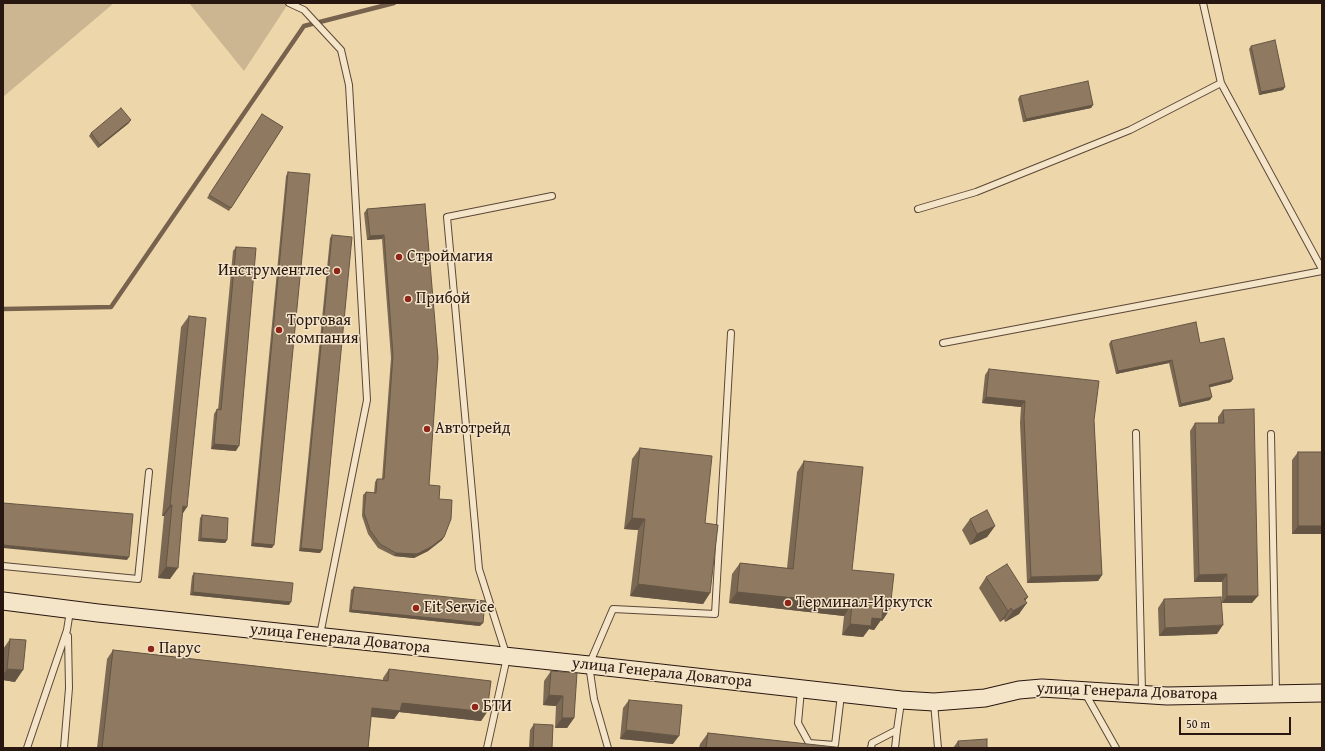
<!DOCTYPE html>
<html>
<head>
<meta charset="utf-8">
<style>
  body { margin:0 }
  #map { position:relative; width:1325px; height:751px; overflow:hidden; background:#eed6ab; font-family:"Gentium Book Plus",serif }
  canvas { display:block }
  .frame { position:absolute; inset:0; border:4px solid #281710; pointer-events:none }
  .scale { position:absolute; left:1179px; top:717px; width:112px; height:18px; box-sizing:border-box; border:2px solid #281710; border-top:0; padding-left:5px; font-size:12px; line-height:14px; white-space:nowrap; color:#281710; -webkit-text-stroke:3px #f4e4c8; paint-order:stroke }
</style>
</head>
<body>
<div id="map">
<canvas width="1325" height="751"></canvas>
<div class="frame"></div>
<div class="scale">50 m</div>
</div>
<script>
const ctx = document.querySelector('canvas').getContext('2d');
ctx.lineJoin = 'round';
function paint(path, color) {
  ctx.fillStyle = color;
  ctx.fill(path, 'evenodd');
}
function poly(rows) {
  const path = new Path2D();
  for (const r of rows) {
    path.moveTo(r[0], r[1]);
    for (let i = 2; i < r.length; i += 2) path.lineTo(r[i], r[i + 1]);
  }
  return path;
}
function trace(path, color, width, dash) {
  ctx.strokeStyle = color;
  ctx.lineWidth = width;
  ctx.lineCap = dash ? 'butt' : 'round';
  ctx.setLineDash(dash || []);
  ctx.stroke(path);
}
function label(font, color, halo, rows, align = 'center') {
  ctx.font = font + ' "Gentium Book Plus",serif';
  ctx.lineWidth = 3;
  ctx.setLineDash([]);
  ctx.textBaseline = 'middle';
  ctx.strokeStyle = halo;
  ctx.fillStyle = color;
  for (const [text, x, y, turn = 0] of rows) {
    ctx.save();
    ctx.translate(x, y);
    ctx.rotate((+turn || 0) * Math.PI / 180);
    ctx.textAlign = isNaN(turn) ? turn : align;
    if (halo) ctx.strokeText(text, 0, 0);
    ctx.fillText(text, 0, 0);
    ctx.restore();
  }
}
const green = poly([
  [3,3,114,3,3,97],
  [189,3,291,3,288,4,244,71]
]);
const stream = poly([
  [3,309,111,307,304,26,394,3]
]);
const lane = poly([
  [289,3,304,10,341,50,349,85,367,400,320,635],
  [1203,3,1221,83,1322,269],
  [918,209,976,192,1130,130,1221,83],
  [943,343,1322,271],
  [1136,433,1142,692],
  [1271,434,1276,692],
  [3,566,138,579,149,472],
  [801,690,798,723,809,743,835,745,841,695],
  [1085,693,1116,748],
  [934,703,938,748],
  [27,748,67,630,70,611],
  [64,748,69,688,68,636],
  [487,748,507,657,479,569,447,217,552,196],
  [608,748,594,699,589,665,613,609,715,614,731,333],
  [871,748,872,743,897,730,901,702],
  [895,748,897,730]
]);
const secondary = poly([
  [3,601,98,613,589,665,901,700,934,702,985,698,1019,690,1042,688,1167,696,1322,693]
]);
const wall = poly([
  [1251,46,1285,87,1283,90,1259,95,1249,49],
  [1020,96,1093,105,1091,108,1023,122,1018,99],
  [262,114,283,127,229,211,207,198],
  [129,123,98,148,89,136,91,133],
  [288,172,272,548,251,546,286,176],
  [425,204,429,485,439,499,444,537,442,540,428,551,414,558,394,556,378,548,368,534,362,516,363,495,366,492,374,493,375,482,377,479,382,479,391,358,382,239,367,240,364,213,367,209],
  [332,235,322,550,320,553,299,551,330,238],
  [236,247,236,451,211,449,214,414,217,409,218,410,233,251],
  [189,316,183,513,170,579,158,578,164,516,162,516,181,327],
  [1111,341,1200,343,1231,382,1210,387,1210,400,1179,407,1169,363,1116,374,1109,344],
  [989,369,1094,420,1102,575,1098,581,1027,583,1020,423,1021,407,982,403,985,375],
  [1223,410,1252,603,1222,603,1222,582,1194,582,1190,431,1195,423,1218,423,1218,417],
  [640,448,705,523,710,593,703,604,630,596,638,530,624,529,632,459],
  [1298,452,1322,534,1292,534,1292,460],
  [804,461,852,570,890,609,882,621,881,620,874,630,869,629,863,637,842,635,844,616,729,603,732,574,740,563,787,568,797,472],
  [202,515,227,540,225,543,198,541,200,518],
  [970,519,995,526,987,537,970,545,962,530],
  [194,573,289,605,190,595,192,576],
  [986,577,1025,600,1019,614,1005,622,1004,619,1000,622,979,588],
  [354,587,480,626,349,612,351,590],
  [1164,599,1217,634,1159,636,1158,608],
  [10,639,15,682,3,680,3,649],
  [113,650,383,680,383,678,389,669,487,712,481,721,399,712,394,719,371,717,368,748,97,748,107,659],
  [551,671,574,718,567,728,555,728,556,706,543,705,544,681],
  [629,700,673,744,620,739,623,708],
  [534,724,552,748,529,748,530,730],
  [708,733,844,748,699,748,700,744],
  [958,741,987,748,953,748]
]);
const shadedWall = poly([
  [1285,87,1283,90,1259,95,1261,92],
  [1093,105,1091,108,1023,122,1026,119],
  [131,120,129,123,98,148,100,145],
  [384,235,382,239,367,240,370,236],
  [1172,360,1169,363,1116,374,1118,371],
  [1233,379,1231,382,1207,388,1209,385],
  [986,397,1025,401,1021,407,982,403],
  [1212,397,1210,400,1179,407,1181,404],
  [214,444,239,446,236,451,211,449],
  [170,505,172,505,164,516,162,516],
  [183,506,187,507,180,518],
  [632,518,645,519,638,530,624,529],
  [995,526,987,537,970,545,977,534],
  [1298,526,1322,526,1322,534,1292,534],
  [444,537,442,540,428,551,414,558,394,556,396,553],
  [201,538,227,540,225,543,198,541],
  [253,543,274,545,272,548,251,546],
  [3,545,129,557,127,560,3,548],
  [301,548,322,550,320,553,299,551],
  [166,567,178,568,170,579,158,578],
  [1227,574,1222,582,1194,582,1199,575],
  [1102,575,1098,581,1027,583,1031,577],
  [638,584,710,593,703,604,630,596],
  [193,592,291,602,289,605,190,595],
  [737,592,852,604,844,616,729,603],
  [1227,596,1258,596,1252,603,1222,603],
  [1028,597,1021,606,1027,603,1019,614,1005,622,1013,611,1024,599],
  [1011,608,1004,619,1000,622,1008,611],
  [883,609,890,609,882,621,881,620,874,630,869,629,863,637,842,635,850,624,872,618],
  [351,610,483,623,480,626,349,612],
  [1223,625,1217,634,1159,636,1165,628],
  [7,669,23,670,15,682,3,680,3,675],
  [549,695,563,696,556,706,543,705],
  [402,703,487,712,481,721,399,712,394,719,366,716,372,708],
  [562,718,574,718,567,728,555,728],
  [626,730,679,736,673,744,620,739]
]);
const building = poly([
  [1275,40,1285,87,1261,92,1251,46,1275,40],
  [1088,81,1093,105,1026,119,1020,96,1088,81],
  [121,108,131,120,100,145,91,133,121,108],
  [262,114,283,127,231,208,209,195,262,114],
  [288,172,310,174,274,545,253,543,288,172],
  [425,204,438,358,429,485,440,486,439,499,452,500,451,519,444,537,431,547,417,554,396,553,380,544,370,530,364,513,366,492,376,493,377,479,384,479,393,355,384,235,370,236,367,209,425,204],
  [332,235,352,237,322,550,301,548,332,235],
  [236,247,256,248,239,446,214,444,217,409,221,410,236,247],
  [189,316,206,318,187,507,183,506,178,568,166,567,172,505,170,505,189,316],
  [1196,322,1200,343,1224,338,1233,379,1209,385,1212,397,1181,404,1172,360,1118,371,1111,341,1196,322],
  [989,369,1099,381,1094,420,1102,575,1031,577,1024,417,1025,401,986,397,989,369],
  [1254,409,1258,596,1227,596,1227,574,1199,575,1195,423,1224,423,1223,410,1254,409],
  [640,448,712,456,705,523,718,525,710,593,638,584,645,519,632,518,640,448],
  [1298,452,1322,452,1322,526,1298,526,1298,452],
  [804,461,863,467,852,570,894,574,890,609,883,609,882,619,872,618,871,626,850,624,852,604,737,592,740,563,793,569,804,461],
  [3,503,133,514,129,557,3,545,3,503],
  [987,510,995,526,977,534,970,519,987,510],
  [202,515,228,518,227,540,201,538,202,515],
  [1007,564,1028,597,1024,599,1027,603,1013,611,1011,608,1008,611,986,577,1007,564],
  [194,573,293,583,291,602,193,592,194,573],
  [354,587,485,601,483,623,351,610,354,587],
  [1221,597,1223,625,1165,628,1164,599,1221,597],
  [10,639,26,640,23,670,7,669,10,639],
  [113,650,388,681,389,669,491,681,487,712,402,703,400,711,372,708,368,748,102,748,113,650],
  [551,671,577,673,574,718,562,718,563,696,549,695,551,671],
  [629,700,682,705,679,736,626,730,629,700],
  [534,724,553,725,552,748,533,748,534,724],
  [708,733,844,748,706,748,708,733],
  [987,739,987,748,959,748,958,741,987,739]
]);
const markers = [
  [399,257,4,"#8f2418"],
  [337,271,4,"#8f2418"],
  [408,299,4,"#8f2418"],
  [279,330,4,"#8f2418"],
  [427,429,4,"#8f2418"],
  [788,603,4,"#8f2418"],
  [416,608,4,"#8f2418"],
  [151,649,4,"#8f2418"],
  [475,707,4,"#8f2418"]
];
const poiNames = [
  ["Строймагия",407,257],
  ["Инструментлес",329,271,"right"],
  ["Прибой",416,299],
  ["Торговая",287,321],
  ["компания",287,339],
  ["Автотрейд",435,429],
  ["Терминал-Иркутск",796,603],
  ["Fit Service",424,608],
  ["Парус",159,649],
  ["БТИ",483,707]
];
const streetNames = [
  ["улица Генерала Доватора",340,639,6],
  ["улица Генерала Доватора",662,673,6],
  ["улица Генерала Доватора",1127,692,2]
];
paint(green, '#ccb691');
trace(stream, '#77634d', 4.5);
trace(lane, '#5a4737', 8);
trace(secondary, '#281710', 19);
trace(lane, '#f4e4c8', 6);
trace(secondary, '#f4e4c8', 17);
paint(wall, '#7b6953');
paint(shadedWall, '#645544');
paint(building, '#8f7a61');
trace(building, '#645544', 1);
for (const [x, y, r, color] of markers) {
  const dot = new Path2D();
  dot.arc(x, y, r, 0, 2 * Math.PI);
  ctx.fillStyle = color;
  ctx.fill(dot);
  trace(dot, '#f4e4c8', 1.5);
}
label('16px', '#281710', '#f4e4c8', poiNames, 'left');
label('16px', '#281710', '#f4e4c8', streetNames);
</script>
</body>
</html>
